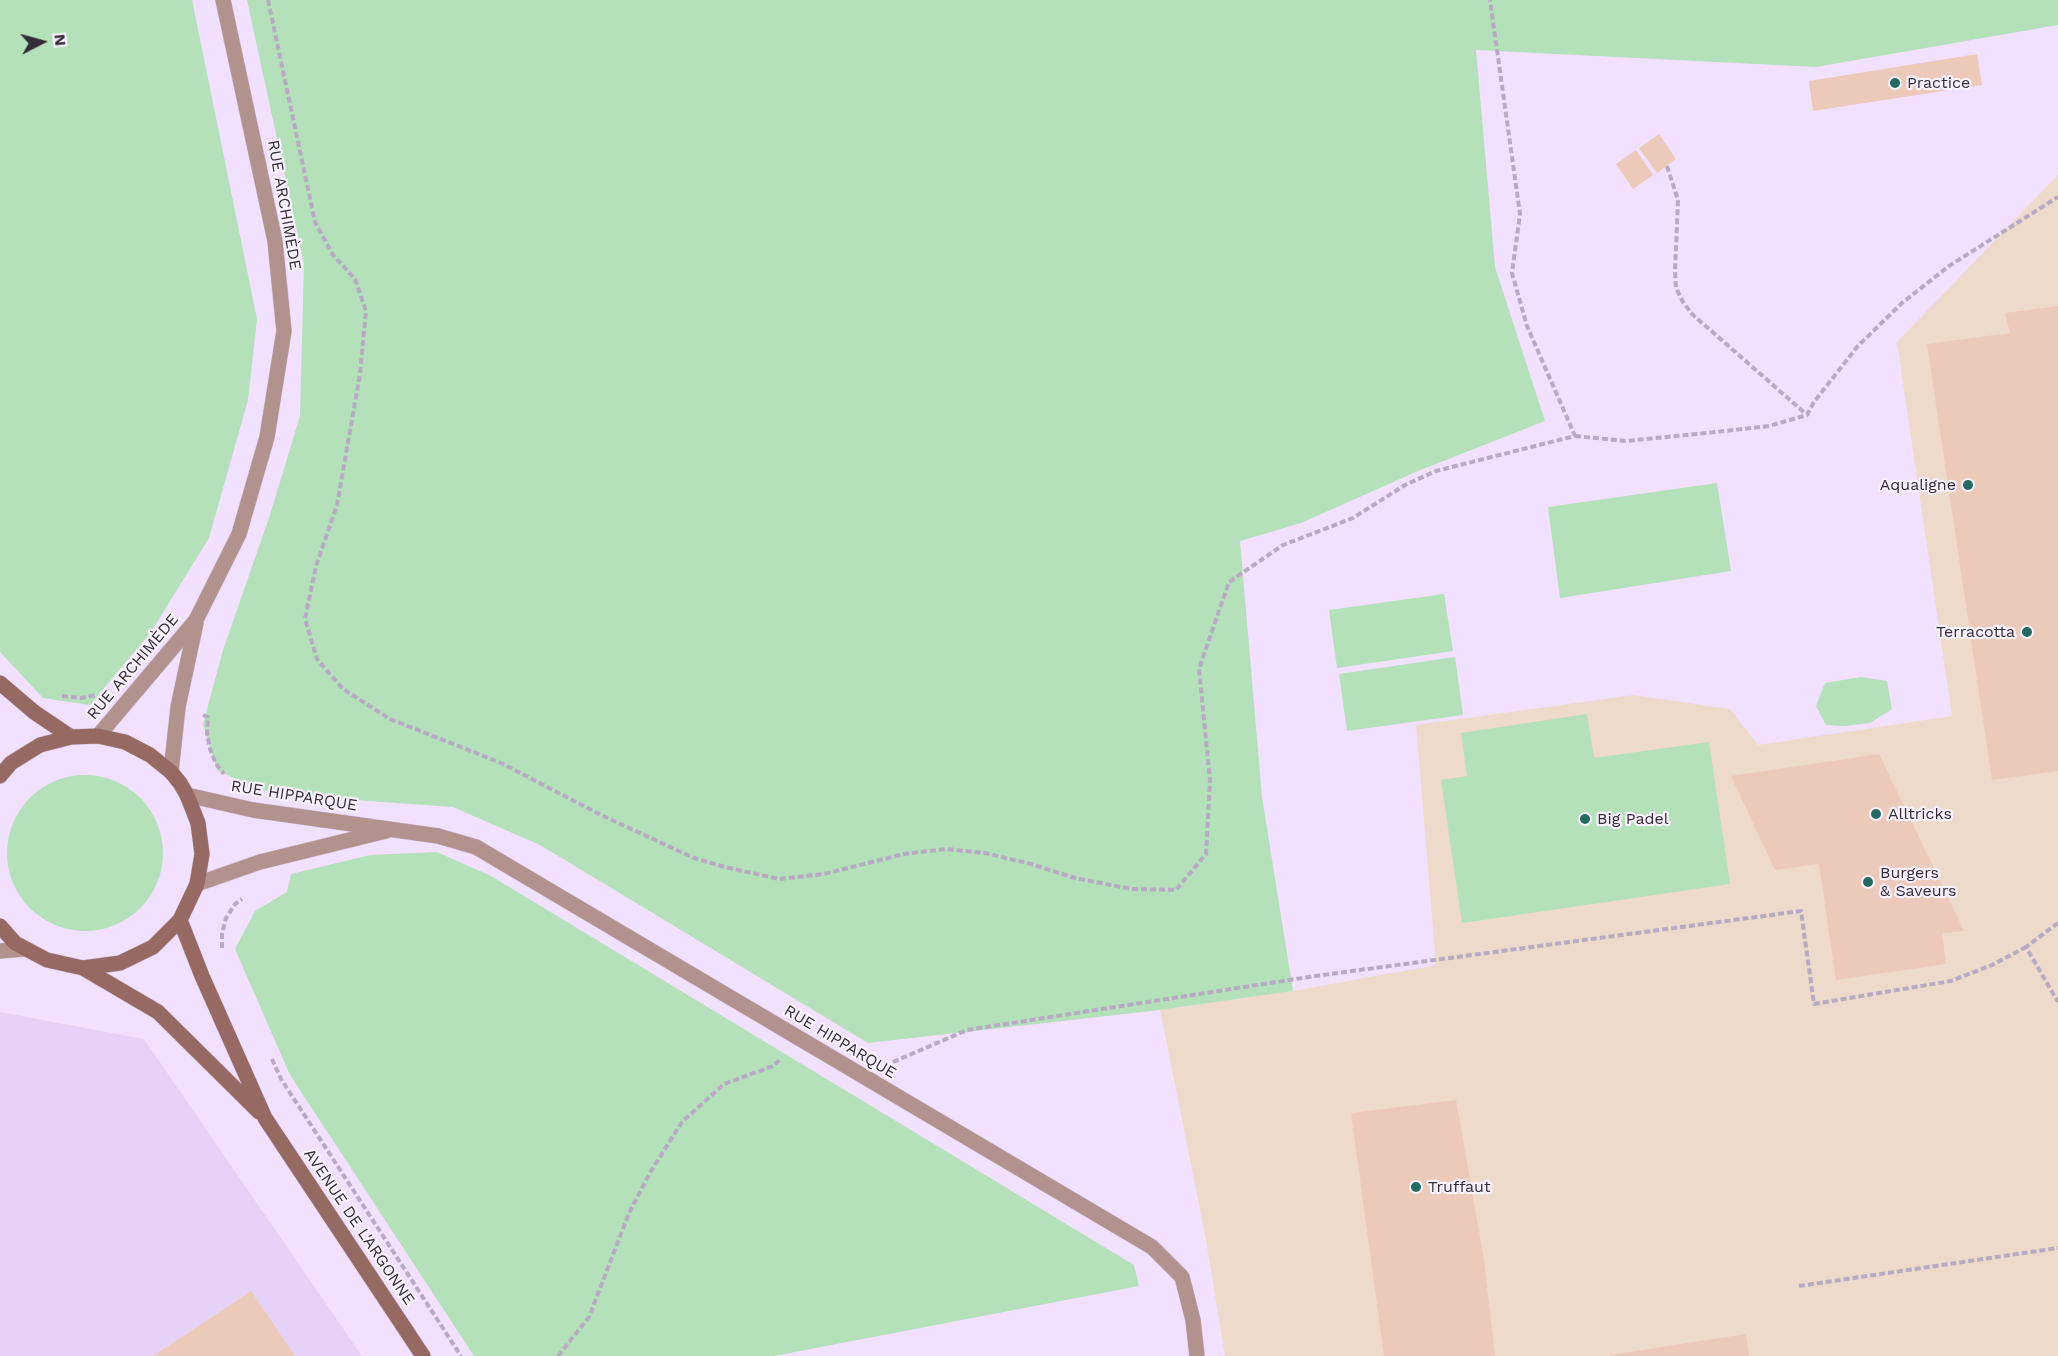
<!DOCTYPE html>
<html>
<head>
<meta charset="utf-8">
<style>
  body { margin:0 }
  #map { position:relative; width:2058px; height:1356px; overflow:hidden; background:#f2e0ff; font-family:"Work Sans",sans-serif }
  canvas { display:block }
  .north { position:absolute; left:12px; top:12px; width:60px; height:60px; -webkit-text-stroke:4px #f9f2fe; paint-order:stroke; rotate:84deg; font-size:16px; font-weight:700; line-height:24px; text-align:center; color:#342d38 }
  .north::after { content:''; display:block; margin:auto; width:21px; height:27px; background:#342d38; clip-path:polygon(50% 0,100% 100%,50% 72%,0 100%) }
</style>
</head>
<body>
<div id="map">
<canvas width="2058" height="1356"></canvas>
<div class="north">N</div>
</div>
<script>
const ctx = document.querySelector('canvas').getContext('2d');
ctx.lineJoin = 'round';
function paint(path, color) {
  ctx.fillStyle = color;
  ctx.fill(path, 'evenodd');
}
function poly(rows) {
  const path = new Path2D();
  for (const r of rows) {
    if (r.length === 3) {
      path.moveTo(r[0] + r[2], r[1]);
      path.arc(r[0], r[1], r[2], 0, 2 * Math.PI);
      continue;
    }
    path.moveTo(r[0], r[1]);
    for (let i = 2; i < r.length; i += 2) path.lineTo(r[i], r[i + 1]);
  }
  return path;
}
function trace(path, color, width, dash) {
  ctx.strokeStyle = color;
  ctx.lineWidth = width;
  ctx.lineCap = dash ? 'butt' : 'round';
  ctx.setLineDash(dash || []);
  ctx.stroke(path);
}
function label(font, color, halo, rows, align = 'center') {
  ctx.font = font + ' "Work Sans",sans-serif';
  ctx.lineWidth = 4.5;
  ctx.setLineDash([]);
  ctx.textBaseline = 'middle';
  ctx.strokeStyle = halo;
  ctx.fillStyle = color;
  for (const [text, x, y, turn = 0] of rows) {
    ctx.save();
    ctx.translate(x, y);
    ctx.rotate((+turn || 0) * Math.PI / 180);
    ctx.textAlign = isNaN(turn) ? turn : align;
    if (halo) ctx.strokeText(text, 0, 0);
    ctx.fillText(text, 0, 0);
    ctx.restore();
  }
}
const commercial = poly([
  [2058,175,2058,1356,1225,1356,1206,1240,1160,1010,1293,991,1436,965,1416,725,1634,695,1730,709,1758,745,1952,716,1897,342]
]);
const built = poly([
  [0,1012,144,1039,362,1356,0,1356]
]);
const green = poly([
  [0,0,192,0,257,319,248,400,209,538,151,632,90,705,43,698,0,652],
  [247,0,2058,0,2058,25,1816,67,1476,50,1495,267,1545,421,1418,471,1301,523,1240,541,1262,797,1293,991,1160,1010,868,1043,540,845,453,807,298,796,256,789,217,770,203,724,223,650,270,515,300,416,304,264],
  [1717,483,1731,571,1560,598,1548,507],
  [1444,594,1453,651,1337,668,1329,610],
  [1455,657,1463,715,1347,731,1339,674],
  [1861,677,1887,681,1892,709,1870,723,1845,726,1826,725,1816,706,1825,683],
  [1587,714,1594,758,1709,742,1730,884,1462,923,1441,780,1467,776,1461,733],
  [85,853,78],
  [437,852,491,876,1134,1265,1139,1286,774,1356,474,1356,290,1075,235,949,255,911,287,892,291,874,370,855]
]);
const building = poly([
  [1977,54,1982,85,1813,111,1809,81],
  [1659,134,1676,159,1657,173,1639,148],
  [1636,150,1653,175,1633,189,1616,164],
  [2058,306,2058,771,1992,780,1927,344,2010,333,2005,313],
  [1879,754,1964,931,1942,933,1946,964,1836,980,1819,864,1775,870,1731,776],
  [1456,1100,1484,1260,1495,1356,1384,1356,1351,1113],
  [251,1291,295,1356,153,1356],
  [1746,1334,1749,1356,1610,1356,1610,1355]
]);
const path = poly([
  [268,0,315,222,333,255,355,279,366,311,360,374,337,505,316,566,305,619,317,659,343,689,390,719,501,763,601,815,694,858,725,867,779,879,824,874,904,854,946,849,985,853,1031,864,1075,878,1132,889,1176,890,1206,854,1210,780,1199,669,1229,582,1283,545,1353,518,1405,485,1436,471,1575,436,1527,326,1512,273,1520,214,1490,0],
  [1667,166,1678,200,1675,272,1676,288,1683,302,1692,314,1806,414],
  [1575,436,1626,441,1697,434,1769,426,1807,415,1814,402,1857,347,1902,303,1949,266,2058,197],
  [62,696,81,698,96,695],
  [203,715,208,717,207,733,210,749,216,764,224,774],
  [2058,923,2026,947,2058,1002],
  [222,948,222,934,226,918,235,904,242,899],
  [272,1059,281,1079,461,1356],
  [893,1062,967,1030,1315,976,1801,911,1814,1004,1951,981,1992,965,2026,947],
  [1799,1286,2058,1248],
  [558,1356,589,1317,629,1213,651,1171,682,1122,724,1084,773,1066,781,1059]
]);
const minor = poly([
  [98,736,196,620,239,534,267,437,284,331,275,241,223,0],
  [171,772,178,707,196,623],
  [187,795,253,810,438,836,476,847,1152,1247,1182,1277,1193,1320,1197,1356],
  [197,884,260,862,386,831],
  [0,951,24,949]
]);
const secondary = poly([
  [0,683,34,712,71,737],
  [0,776,11,763,40,745,71,737,98,736,125,742,150,755,171,772,180,783,187,795,198,823,202,854,197,884,180,920,153,947,120,963,83,968,47,960,15,943,0,926],
  [180,920,202,976,265,1118,423,1356],
  [83,968,158,1012,259,1112]
]);
const markers = [
  [1895,83,6,"#236b61"],
  [1968,485,6,"#236b61"],
  [2027,632,6,"#236b61"],
  [1876,814,6,"#236b61"],
  [1585,819,6,"#236b61"],
  [1868,882,6,"#236b61"],
  [1416,1187,6,"#236b61"]
];
const poiNames = [
  ["Practice",1907,83],
  ["Aqualigne",1956,485,"right"],
  ["Terracotta",2015,632,"right"],
  ["Alltricks",1888,814],
  ["Big Padel",1597,819],
  ["Burgers",1880,873],
  ["& Saveurs",1880,891],
  ["Truffaut",1428,1187]
];
const streetNames = [
  ["RUE ARCHIMÈDE",284,205,80],
  ["RUE ARCHIMÈDE",133,667,-50],
  ["RUE HIPPARQUE",294,796,9],
  ["RUE HIPPARQUE",840,1042,31],
  ["AVENUE DE L'ARGONNE",359,1227,56]
];
paint(commercial, '#eddaca');
paint(built, '#e6d2f6');
paint(green, '#b4e0ba');
paint(building, '#eccab9');
trace(minor, '#ccbcd7', 16);
trace(secondary, '#ccbcd7', 16);
trace(path, '#b8aac3', 4, [6, 3]);
trace(minor, '#b2928d', 15);
trace(secondary, '#966962', 15);
for (const [x, y, r, color] of markers) {
  const dot = new Path2D();
  dot.arc(x, y, r, 0, 2 * Math.PI);
  ctx.fillStyle = color;
  ctx.fill(dot);
  trace(dot, '#f9f2fe', 2);
}
label('16px', '#342d38', '#f9f2fe', poiNames, 'left');
label('16px', '#342d38', '#f9f2fe', streetNames);
</script>
</body>
</html>
